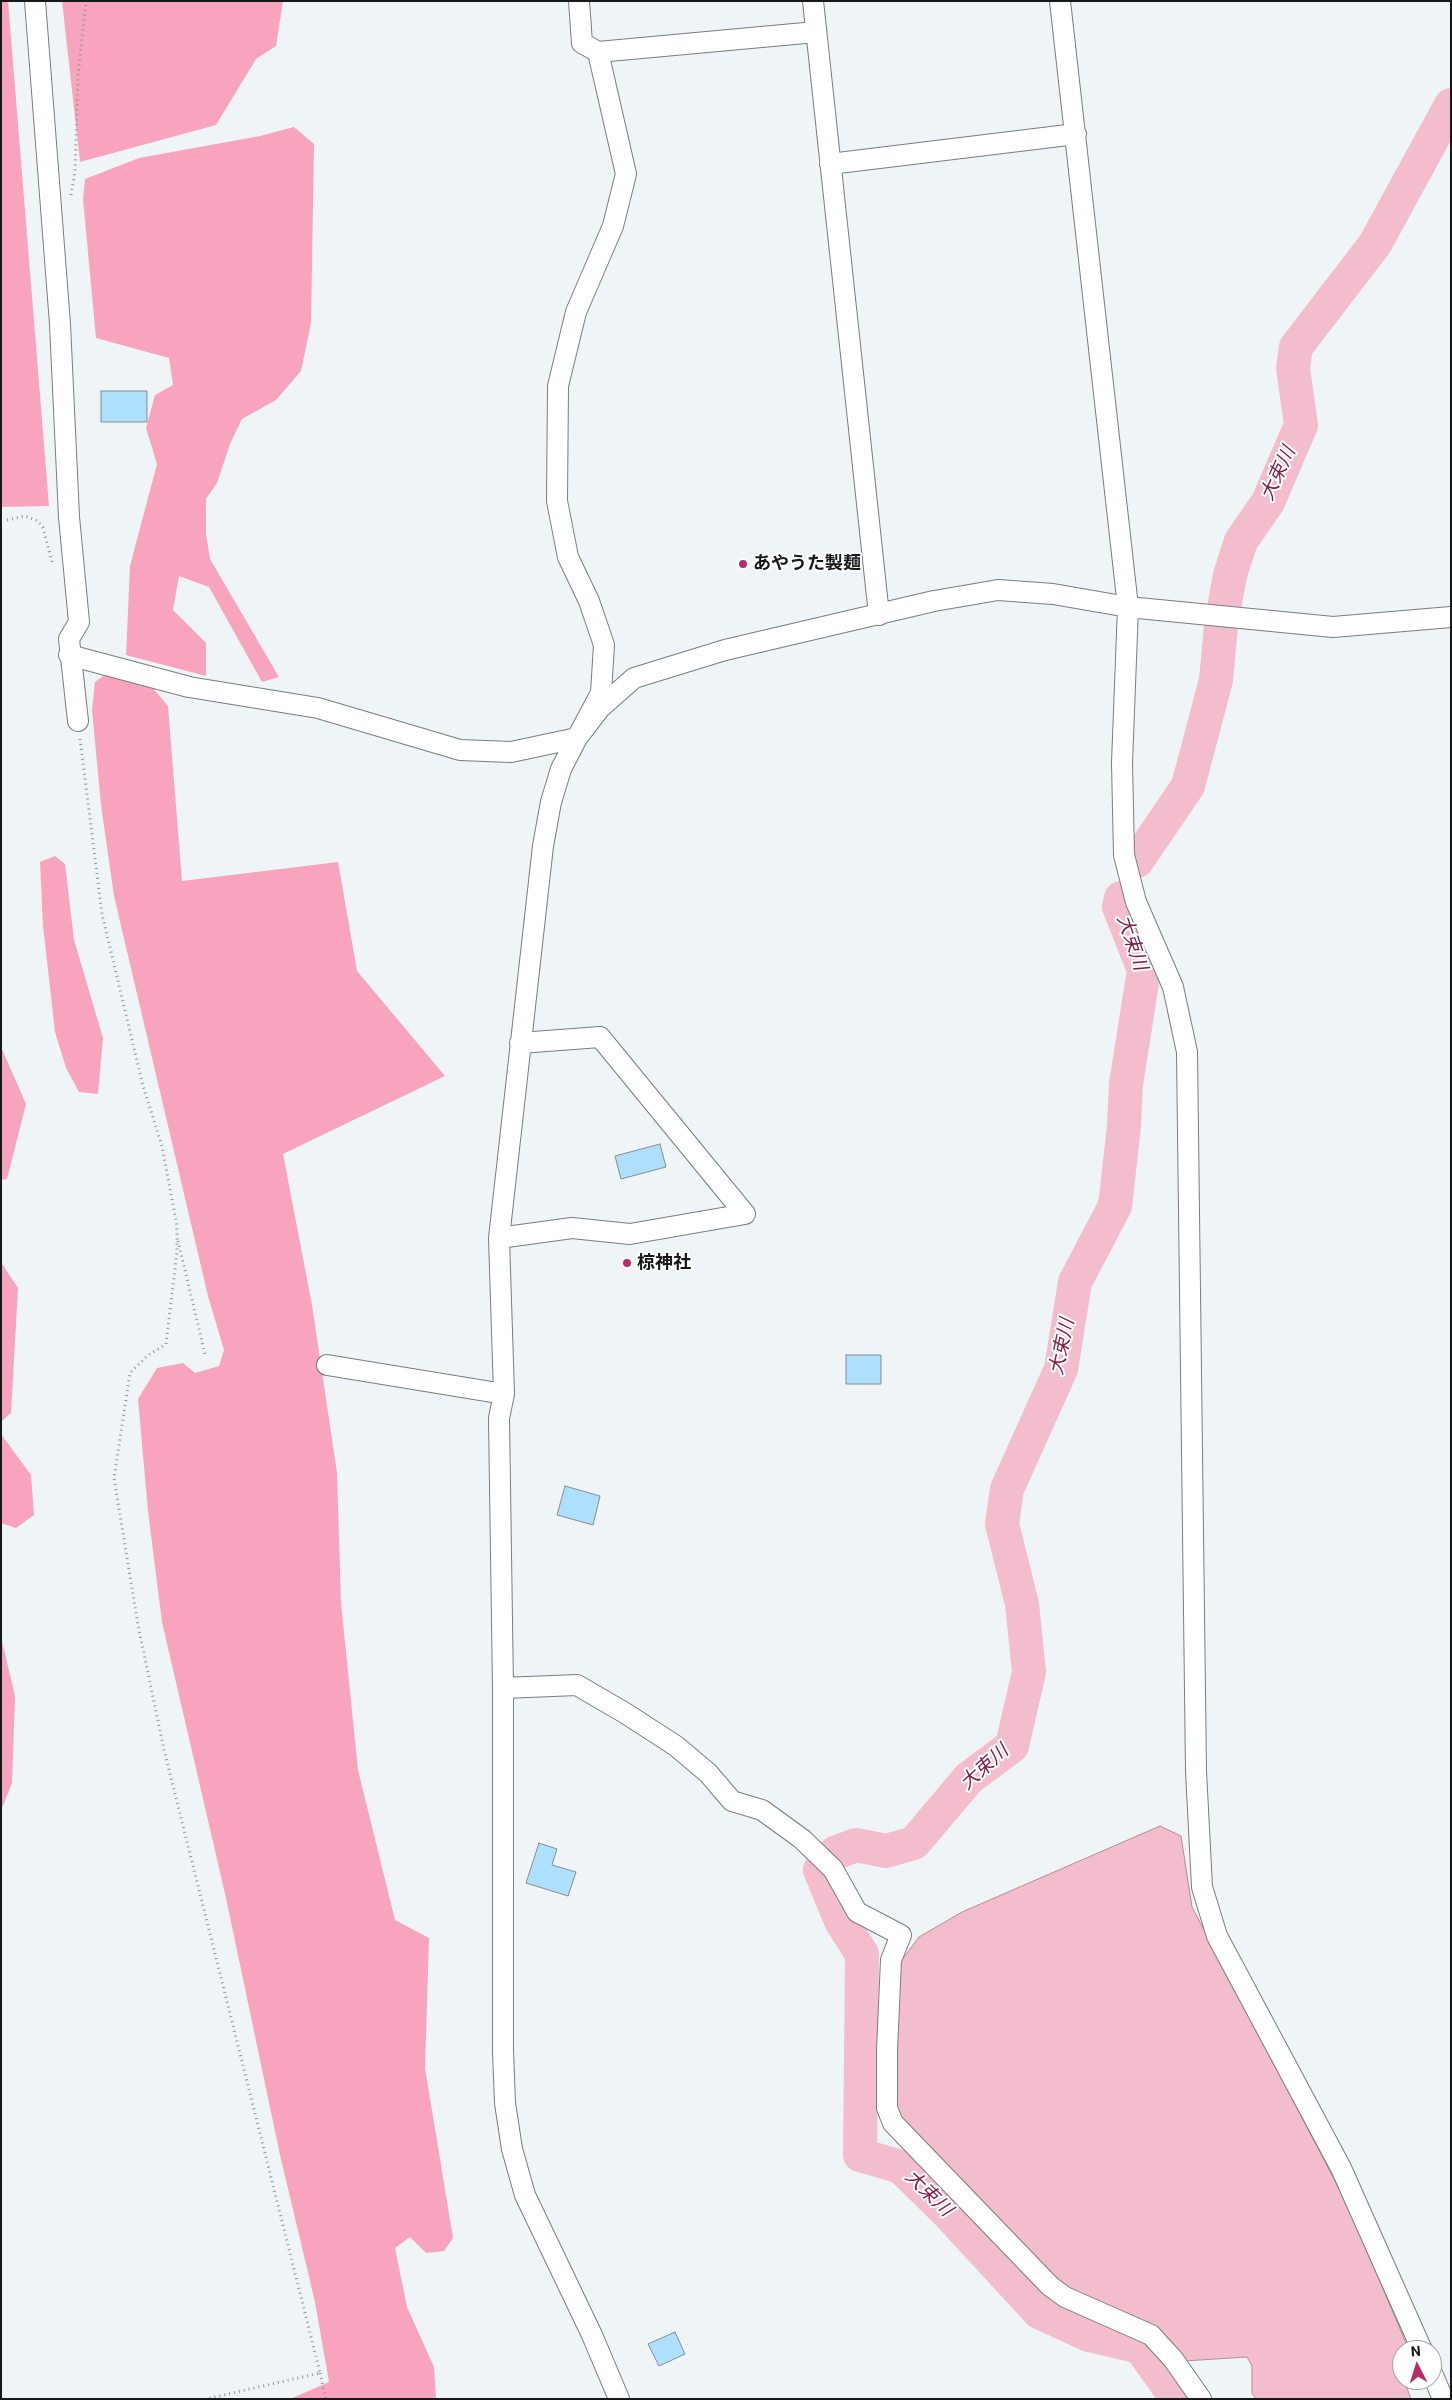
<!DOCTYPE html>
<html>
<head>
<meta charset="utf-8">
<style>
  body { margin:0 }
  #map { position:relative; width:1452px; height:2400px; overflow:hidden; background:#eff4f7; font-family:Roboto,sans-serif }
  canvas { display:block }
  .frame { position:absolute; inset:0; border:2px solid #171819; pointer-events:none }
  .north { position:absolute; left:1392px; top:2340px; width:50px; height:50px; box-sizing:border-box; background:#fff; border:1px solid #a2a3a3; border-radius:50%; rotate:355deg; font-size:14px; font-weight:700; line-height:20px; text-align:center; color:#171819 }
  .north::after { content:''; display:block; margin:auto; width:18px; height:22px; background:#b62c67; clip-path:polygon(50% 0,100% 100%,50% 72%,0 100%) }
</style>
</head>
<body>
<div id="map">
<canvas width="1452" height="2400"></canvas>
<div class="frame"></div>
<div class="north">N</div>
</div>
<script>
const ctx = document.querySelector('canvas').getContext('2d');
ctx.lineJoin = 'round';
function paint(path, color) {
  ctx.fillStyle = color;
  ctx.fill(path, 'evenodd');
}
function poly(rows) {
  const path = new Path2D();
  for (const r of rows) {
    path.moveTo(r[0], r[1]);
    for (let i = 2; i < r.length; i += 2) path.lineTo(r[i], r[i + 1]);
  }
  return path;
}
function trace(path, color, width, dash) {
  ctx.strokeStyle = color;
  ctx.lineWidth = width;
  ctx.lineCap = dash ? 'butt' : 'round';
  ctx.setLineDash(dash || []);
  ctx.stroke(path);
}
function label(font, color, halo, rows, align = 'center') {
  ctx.font = font + ' Roboto,"Noto Sans JP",sans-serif';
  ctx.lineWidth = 4;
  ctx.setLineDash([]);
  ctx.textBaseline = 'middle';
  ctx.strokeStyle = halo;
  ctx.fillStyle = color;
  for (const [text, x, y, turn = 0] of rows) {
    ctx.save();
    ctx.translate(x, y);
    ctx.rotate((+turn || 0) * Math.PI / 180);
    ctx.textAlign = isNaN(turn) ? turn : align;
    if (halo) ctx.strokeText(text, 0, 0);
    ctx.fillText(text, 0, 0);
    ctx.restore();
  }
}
const green = poly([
  [1,1,8,1,49,506,1,507],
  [62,1,283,1,276,46,256,59,216,125,80,162],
  [294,127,314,144,311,323,301,371,276,400,242,419,230,444,217,483,206,499,206,534,210,559,279,677,262,682,209,587,179,576,173,610,206,643,206,676,126,655,130,566,157,464,146,428,155,395,173,385,169,358,96,338,83,199,85,179,139,158,260,136],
  [107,673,152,687,168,706,182,881,338,862,357,971,445,1076,283,1154,312,1305,337,1473,341,1603,358,1770,395,1920,429,1938,425,2068,453,2238,444,2251,426,2253,410,2237,395,2248,407,2307,434,2367,436,2399,290,2399,329,2382,315,2302,280,2155,226,1898,162,1622,148,1511,138,1399,157,1368,183,1363,195,1373,219,1366,224,1350,208,1296,114,896,101,805,92,710,95,682],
  [55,856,65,864,74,940,103,1038,98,1094,79,1092,66,1068,55,1032,43,926,40,862],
  [1,1047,26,1104,7,1179,1,1180],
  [1,1262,18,1288,11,1413,1,1422],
  [1,1434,31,1475,34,1515,16,1528,1,1523],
  [1,1637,15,1696,12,1783,1,1811]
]);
const water = poly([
  [1160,1826,1181,1836,1192,1907,1347,2204,1409,2350,1402,2350,1402,2380,1409,2380,1407,2388,1411,2399,1256,2399,1252,2393,1252,2366,1247,2357,1184,2361,1060,2284,902,2126,891,2104,899,1964,919,1937,962,1912,1160,1826]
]);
const river = poly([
  [1137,861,1188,786,1216,680,1221,626,1230,575,1241,541,1268,502,1301,425,1293,368,1296,347,1375,244,1451,105],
  [1121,898,1119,907,1144,970,1126,1084,1124,1126,1115,1206,1075,1282,1061,1369,1007,1489,1002,1524,1022,1604,1029,1672,1012,1746,969,1778,914,1843,886,1851,856,1845,835,1853,820,1870,841,1921,862,1954,860,2155,901,2167,946,2211,1039,2312,1089,2335,1140,2347,1177,2399]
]);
const building = poly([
  [101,391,147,391,147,422,101,422,101,391],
  [660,1144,666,1167,621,1179,615,1156,660,1144],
  [846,1355,881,1355,881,1384,846,1384,846,1355],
  [565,1486,600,1496,593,1525,557,1515,565,1486],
  [539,1843,557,1849,552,1865,576,1872,568,1896,526,1883,539,1843],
  [675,2332,685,2354,659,2366,648,2344,675,2332]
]);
const path = poly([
  [71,195,75,172,78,76,86,1],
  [7,520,25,516,38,521,43,528,52,562],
  [80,739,102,914,143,1086,162,1146,177,1226,177,1252,166,1344,147,1356,130,1373,114,1478,138,1625,164,1750,320,2373,206,2399],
  [178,1241,205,1354],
  [320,2373,326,2399]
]);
const minor = poly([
  [35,1,60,324,69,517,79,622,69,639,78,721],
  [813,1,879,615],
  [1060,1,1128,607,1122,763,1124,855,1136,902,1173,987,1187,1052,1196,1771,1202,1887,1217,1936,1341,2168,1422,2350],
  [598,52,816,32],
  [830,164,1076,134],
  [69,655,189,687,318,708,460,750,511,752,577,738,601,693,604,645,589,601,568,557,557,501,558,386,576,312,613,226,626,174,598,52,582,43,579,1],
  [499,1238,572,1228,630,1234,745,1214,600,1037,520,1043],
  [327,1365,504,1394],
  [503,1688,577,1685,625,1713,676,1746,708,1773,732,1801,762,1810,802,1839,833,1869,857,1912,901,1935,891,1960,887,2050,887,2108,893,2123,1050,2286,1065,2297,1151,2335,1173,2359,1201,2399],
  [1432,2373,1443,2399],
  [619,2399,592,2335,525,2195,512,2149,505,2103,503,2051,503,1688,499,1418,504,1394,499,1238,543,846,551,802,561,769,577,738,600,708,634,678,725,650,934,601,998,590,1053,594,1128,607,1333,627,1451,617]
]);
const markers = [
  [743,564,5,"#b62c67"],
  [627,1263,5,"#b62c67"]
];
const poiNames = [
  ["あやうた製麺",753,564],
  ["椋神社",637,1263]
];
const waterNames = [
  ["大束川",1279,474,-65],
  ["大束川",1131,943,71],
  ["大束川",1063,1347,-78],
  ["大束川",985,1768,-42],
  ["大束川",928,2194,44]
];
paint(green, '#f8a4be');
paint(water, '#f4bdcd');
trace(water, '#b28c97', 1);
trace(river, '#f4bdcd', 34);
paint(building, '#ace0fc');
trace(building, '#888c8f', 1);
trace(minor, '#797d80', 22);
trace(path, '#909395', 3, [1, 4]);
trace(minor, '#fff', 20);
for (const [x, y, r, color] of markers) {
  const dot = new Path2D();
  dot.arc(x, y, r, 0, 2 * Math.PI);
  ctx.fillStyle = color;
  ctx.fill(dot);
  trace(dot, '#fff', 2);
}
label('bold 18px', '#171819', '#fff', poiNames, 'left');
label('italic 19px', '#811c47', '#fff', waterNames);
</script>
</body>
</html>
